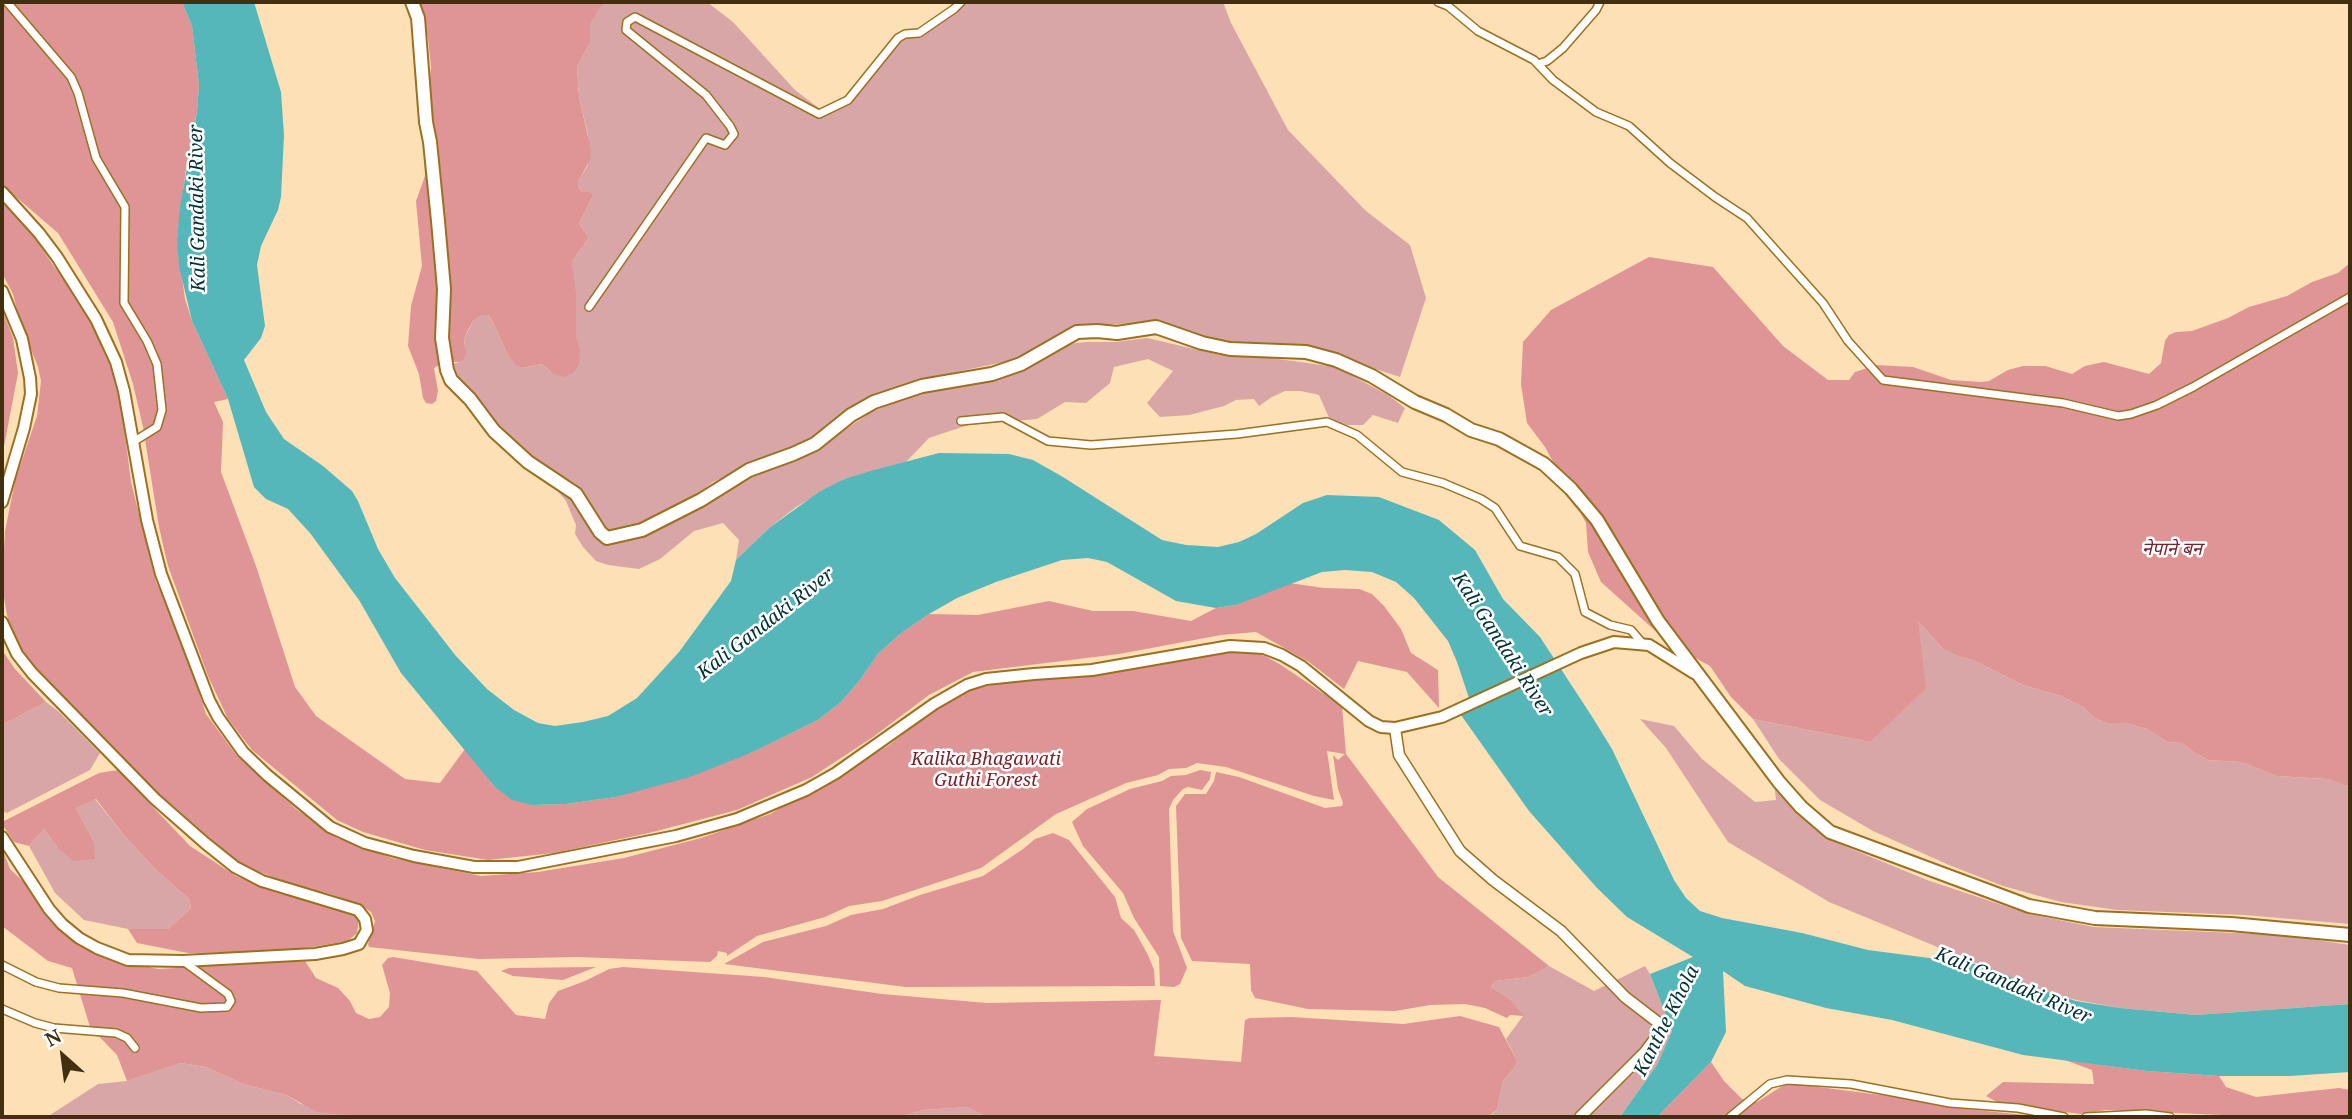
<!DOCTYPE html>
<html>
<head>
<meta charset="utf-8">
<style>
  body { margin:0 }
  #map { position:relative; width:2352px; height:1119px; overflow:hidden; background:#fde0b5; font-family:"Noto Serif",serif }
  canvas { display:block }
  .frame { position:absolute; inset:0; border:4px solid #422f0f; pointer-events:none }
  .north { position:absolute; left:28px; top:1021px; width:70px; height:70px; -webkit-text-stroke:5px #fff; paint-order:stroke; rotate:332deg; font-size:19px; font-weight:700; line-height:28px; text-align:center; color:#422f0f }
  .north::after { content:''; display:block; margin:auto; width:24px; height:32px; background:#422f0f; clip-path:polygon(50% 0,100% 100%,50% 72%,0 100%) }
</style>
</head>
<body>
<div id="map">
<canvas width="2352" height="1119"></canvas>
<div class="frame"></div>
<div class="north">N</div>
</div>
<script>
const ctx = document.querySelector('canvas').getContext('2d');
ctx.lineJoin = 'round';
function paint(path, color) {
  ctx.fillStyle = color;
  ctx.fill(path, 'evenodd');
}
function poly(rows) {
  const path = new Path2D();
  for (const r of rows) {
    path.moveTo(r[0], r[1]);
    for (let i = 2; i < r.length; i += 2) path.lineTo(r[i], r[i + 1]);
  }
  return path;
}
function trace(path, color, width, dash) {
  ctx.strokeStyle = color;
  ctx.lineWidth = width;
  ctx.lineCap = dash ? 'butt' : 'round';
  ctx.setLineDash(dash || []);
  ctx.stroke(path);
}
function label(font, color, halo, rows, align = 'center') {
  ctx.font = font + ' "Noto Serif","Noto Sans Devanagari",serif';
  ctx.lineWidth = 5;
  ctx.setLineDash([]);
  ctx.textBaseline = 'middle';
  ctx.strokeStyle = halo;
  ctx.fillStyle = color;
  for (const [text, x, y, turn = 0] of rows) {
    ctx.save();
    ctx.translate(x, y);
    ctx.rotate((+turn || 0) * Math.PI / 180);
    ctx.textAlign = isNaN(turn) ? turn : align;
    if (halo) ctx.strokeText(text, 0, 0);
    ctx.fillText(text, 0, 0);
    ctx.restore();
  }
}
const green = poly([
  [608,2,707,2,733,22,795,90,820,109,847,95,891,40,902,31,920,29,950,10,958,2,1223,2,1231,23,1288,130,1366,211,1410,245,1426,298,1400,377,1307,347,1281,344,1227,343,1157,322,1082,326,1052,338,1023,358,927,378,871,400,816,438,746,466,713,482,681,506,628,529,608,531,576,484,533,459,498,430,487,411,461,383,453,364,459,362,465,344,464,339,473,321,482,315,488,315,491,318,507,353,521,368,542,364,550,371,580,350,576,335,572,262,587,240,587,235,579,224,593,196,581,191,578,187,578,182,588,165,588,135,579,97,577,67,590,43,590,25,600,6],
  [1147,338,1220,355,1257,356,1336,367,1388,395,1405,408,1398,423,1373,415,1363,425,1346,425,1330,420,1319,395,1301,391,1285,391,1272,397,1259,406,1254,399,1236,400,1224,406,1189,415,1160,417,1147,403,1173,371,1148,359,1114,367,1110,383,1086,403,1065,402,1037,419,968,425,929,438,906,462,844,479,796,507,769,528,736,560,739,540,723,523,694,531,660,559,639,569,608,565,596,561,583,547,575,534,576,525,566,501,551,483,572,494,607,541,769,468,814,450,870,413,895,402,921,394,995,380,1028,369,1048,353,1067,344,1087,342,1115,342],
  [1917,620,1943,649,1958,656,1975,661,2023,685,2061,696,2083,707,2095,718,2106,723,2125,723,2147,729,2167,742,2182,743,2195,753,2208,760,2241,762,2277,776,2328,779,2350,787,2350,924,2244,915,2117,910,2061,902,2003,886,1949,865,1873,831,1820,800,1779,759,1753,719,1870,742],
  [46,702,58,711,100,753,90,770,7,813,2,811,2,725],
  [1640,719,1674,726,1702,759,1755,802,1776,800,1774,783,1795,812,1830,840,1927,880,2029,914,2094,927,2284,935,2350,945,2350,1004,2196,1015,2120,1008,2076,1000,2036,988,1829,902,1728,842,1666,748],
  [95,799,123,834,156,870,189,899,191,908,168,929,128,929,84,920,55,893,29,846,44,829,58,848,94,842,76,808],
  [1549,966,1594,991,1645,966,1650,974,1672,1031,1657,1065,1620,1117,1490,1117,1497,1109,1503,1081,1515,1067,1517,1061,1506,1039,1523,1016,1510,999,1491,987,1495,981,1529,977],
  [181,1063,206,1067,243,1084,286,1095,301,1104,375,1117,47,1117,98,1084,127,1081],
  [967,1107,987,1117,899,1117,923,1110]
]);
const forest = poly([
  [2,2,182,2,192,26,199,85,197,112,186,168,177,240,185,299,192,321,228,399,214,402,223,422,221,472,256,566,295,687,316,716,405,779,440,783,465,749,495,787,532,805,566,804,616,797,753,752,818,720,841,702,860,680,878,654,900,634,929,614,978,615,1049,601,1093,611,1133,611,1191,621,1216,608,1236,605,1289,583,1324,588,1359,589,1372,594,1384,606,1401,629,1411,653,1438,670,1439,708,1407,672,1358,661,1344,689,1309,662,1256,632,1221,635,1119,654,973,672,929,695,873,737,812,777,737,810,649,833,554,853,488,860,425,850,363,832,337,820,252,750,228,719,208,676,168,566,159,527,143,427,133,384,113,322,58,233,2,185],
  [419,2,608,2,600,7,590,25,590,43,577,67,579,97,591,150,590,160,578,182,578,187,581,191,591,193,593,196,579,224,587,235,587,240,572,262,576,295,576,335,580,349,579,364,574,372,564,377,554,374,542,364,521,368,516,365,507,353,491,318,488,315,482,315,473,321,468,330,464,339,466,354,464,359,459,362,444,362,434,368,438,391,436,401,432,404,426,403,423,398,419,374,408,346,411,306,422,266,416,201,425,176,424,151,431,67,428,38],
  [2,199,25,223,53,265,83,305,112,370,122,411,131,482,156,582,177,627,206,714,237,756,296,809,337,838,392,858,481,876,538,872,624,858,701,838,770,814,847,771,889,745,940,705,972,690,1000,683,1093,676,1216,652,1251,652,1265,656,1281,665,1342,706,1346,754,1438,877,1549,966,1529,977,1495,981,1491,987,1510,999,1524,1016,1510,1015,1507,1018,1485,1008,1465,1004,1430,1005,1395,1011,1308,1009,1255,998,1251,990,1250,964,1192,961,1181,938,1176,806,1185,794,1206,794,1214,781,1216,772,1239,777,1325,808,1342,806,1343,803,1338,789,1333,755,1338,760,1345,754,1327,751,1334,800,1314,796,1226,767,1197,763,1186,768,1169,769,1158,775,1126,783,1056,814,981,868,882,901,849,906,825,917,757,936,727,956,727,953,718,951,717,956,710,962,577,957,479,959,369,947,368,944,375,921,371,912,357,903,327,893,303,888,246,867,235,860,149,785,37,674,16,642,7,615,2,586,5,531,15,481,37,416,41,381,38,367,20,321,13,294,2,273],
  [1649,257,1713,267,1783,346,1828,380,1849,380,1855,372,1876,365,1913,367,1951,380,1981,382,1989,381,2008,370,2023,366,2045,366,2072,374,2085,366,2104,362,2149,374,2161,363,2165,341,2169,335,2176,332,2192,331,2228,318,2249,307,2287,296,2312,282,2338,273,2350,263,2350,787,2328,779,2277,776,2241,762,2208,760,2195,753,2182,743,2167,742,2147,729,2125,723,2106,723,2095,718,2083,707,2061,696,2023,685,1975,661,1958,656,1943,649,1918,621,1926,688,1870,742,1753,719,1731,697,1710,666,1670,644,1601,582,1588,552,1586,523,1545,447,1527,423,1521,384,1523,342,1551,310],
  [2,309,13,338,18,373,2,457],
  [2,650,15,669,46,702,2,725],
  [118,770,190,846,216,863,236,876,277,893,349,910,359,918,357,933,348,941,282,952,188,953,137,943,128,929,168,929,191,908,189,899,156,870,123,834,96,799,76,808,94,842,95,859,73,861,58,848,44,829,29,846,14,842,2,824,2,822,99,773],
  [1200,770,1211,772,1210,779,1202,790,1188,787,1183,789,1173,800,1169,809,1173,931,1187,968,1180,984,1174,987,1160,986,1159,957,1134,918,1123,893,1083,846,1072,822,1087,809,1130,789,1162,781,1171,776,1186,775],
  [1053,833,1069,840,1115,897,1121,918,1134,930,1148,955,1154,970,1155,986,906,987,724,964,763,942,826,926,851,915,883,909,920,895,983,876,1023,849,1035,839],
  [2,848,10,869,26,884,49,915,84,947,100,956,158,969,305,961,316,978,338,988,350,1001,356,1013,369,1019,380,1017,389,1007,390,993,382,965,388,958,393,957,477,971,516,1015,545,1019,549,1003,558,991,585,981,609,969,623,967,764,977,882,994,987,1003,1161,1000,1154,1056,1241,1062,1245,1020,1250,1018,1291,1017,1403,1024,1460,1016,1499,1027,1517,1061,1515,1067,1503,1081,1497,1109,1489,1117,987,1117,967,1107,923,1110,899,1117,375,1117,317,1112,286,1095,243,1084,206,1067,181,1063,127,1081,117,1055,90,1027,72,968,48,961,2,926],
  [596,967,563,980,513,976,501,971,509,968],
  [2065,1060,2147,1071,2219,1076,2226,1087,2256,1097,2339,1088,2350,1090,2350,1117,2268,1117,2106,1110,2080,1114,1999,1103,1986,1096,2003,1082,2094,1084,2092,1070],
  [1711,1062,1724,1081,1742,1099,1757,1102,1787,1083,1889,1096,1967,1109,2044,1117,1657,1117]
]);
const water = poly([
  [182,2,254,2,281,92,284,135,281,197,278,210,261,246,257,265,265,326,261,338,244,360,266,412,284,439,323,466,352,491,358,501,378,549,395,578,456,656,487,689,514,710,538,723,555,726,583,722,608,716,637,698,679,652,731,581,736,560,769,528,819,492,844,479,874,470,939,453,1009,454,1033,460,1063,477,1162,540,1186,545,1218,547,1239,542,1256,534,1303,503,1327,495,1379,497,1439,520,1475,550,1503,599,1540,637,1591,715,1612,749,1674,880,1686,898,1700,911,1722,918,1802,933,1868,950,1983,965,2036,988,2076,1001,2120,1008,2196,1015,2350,1004,2350,1072,2290,1076,2219,1076,2147,1071,2023,1055,1892,1020,1826,1008,1745,986,1723,971,1726,1032,1711,1062,1657,1117,1620,1117,1657,1065,1672,1031,1650,974,1693,957,1627,917,1597,888,1529,811,1461,715,1473,710,1457,662,1448,641,1414,598,1396,582,1372,572,1345,570,1322,572,1236,605,1216,608,1176,601,1107,562,1088,558,1062,560,996,582,957,598,929,614,900,634,878,654,860,680,841,702,818,720,753,752,690,777,616,797,566,804,532,805,512,800,495,787,401,673,359,600,310,533,288,509,266,499,254,487,228,399,192,321,179,266,177,240,180,207,197,112,199,85,192,26]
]);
const street = poly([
  [7,2,71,77,78,93,96,158,125,207,124,303,147,341,157,364,162,410,157,427,133,442],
  [1438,2,1448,6,1478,31,1534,60,1553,80,1596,112,1629,126,1670,163,1715,197,1747,218,1823,303,1848,341,1883,380,2063,403,2118,416,2131,414,2157,405,2193,387,2350,297],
  [1538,64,1547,61,1563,48,1596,10,1600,2],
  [589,307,706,138,725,145,734,134,730,126,706,95,626,30,627,22,635,17,819,114,848,100,898,38,905,34,919,33,954,9,961,2],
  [961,421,1003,417,1048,441,1091,445,1237,434,1327,422,1357,435,1402,472,1443,483,1481,499,1495,508,1520,546,1558,557,1575,574,1585,612,1610,625,1631,630,1643,644],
  [2,965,36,982,59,988,123,993,201,1008,227,1007,231,1001,228,994,183,961],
  [2,1009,35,1023,54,1028,116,1033,127,1038,135,1048],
  [1730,1117,1770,1084,1787,1080,1851,1084,1950,1103,2018,1108,2064,1117],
  [2086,1117,2146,1114,2170,1117]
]);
const secondary = poly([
  [1395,728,1399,755,1460,851,1493,880,1561,931,1625,997,1660,1024,1657,1036,1645,1052,1580,1117]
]);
const primary = poly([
  [2,192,39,233,57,257,96,319,116,362,124,391,147,520,161,574,209,700,218,717,243,752,267,775,330,827,365,843,414,856,474,867,518,867,676,836,737,819,806,790,836,773,934,704,967,685,986,679,1034,674,1092,670,1230,646,1264,648,1282,655,1301,666,1369,721,1381,727,1395,728,1442,717,1581,653,1614,642,1649,645,1694,673],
  [2,291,22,339,30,378,31,394,24,428,2,502],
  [2,622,17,654,32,673,155,799,205,843,235,867,262,881,358,910,365,919,367,930,359,944,343,949,315,954,183,961,128,960,97,948,79,938,62,924,49,909,2,837]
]);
const highway = poly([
  [412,2,418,18,426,122,430,142,438,221,444,289,442,338,447,370,451,380,470,399,494,431,528,462,576,494,600,532,607,538,642,530,701,500,749,470,793,454,815,444,851,415,874,402,922,386,992,374,1021,364,1077,332,1097,331,1117,333,1156,327,1202,343,1230,349,1306,352,1336,360,1372,376,1415,402,1446,415,1471,430,1499,439,1544,464,1571,489,1597,520,1658,621,1779,782,1801,807,1830,832,2029,906,2095,918,2231,924,2350,935]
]);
const parkNames = [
  ["नेपाने बन",2172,550],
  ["Kalika Bhagawati",986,760],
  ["Guthi Forest",986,781]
];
const waterNames = [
  ["Kali Gandaki River",198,208,-91],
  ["Kali Gandaki River",766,624,-38],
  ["Kali Gandaki River",1502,645,57],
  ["Kali Gandaki River",2013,986,23],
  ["Kanthe Khola",1667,1021,-63]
];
paint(green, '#d9a6a7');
paint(forest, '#df9495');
paint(water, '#56b7ba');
trace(street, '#9c701f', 10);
trace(secondary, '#9c701f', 13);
trace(primary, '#9c701f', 14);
trace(highway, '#9c701f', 16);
trace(street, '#fff', 7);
trace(secondary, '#fff', 10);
trace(primary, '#fff', 10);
trace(highway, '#fff', 12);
label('italic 18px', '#79212b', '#fff', parkNames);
label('italic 19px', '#003133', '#fff', waterNames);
</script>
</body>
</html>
